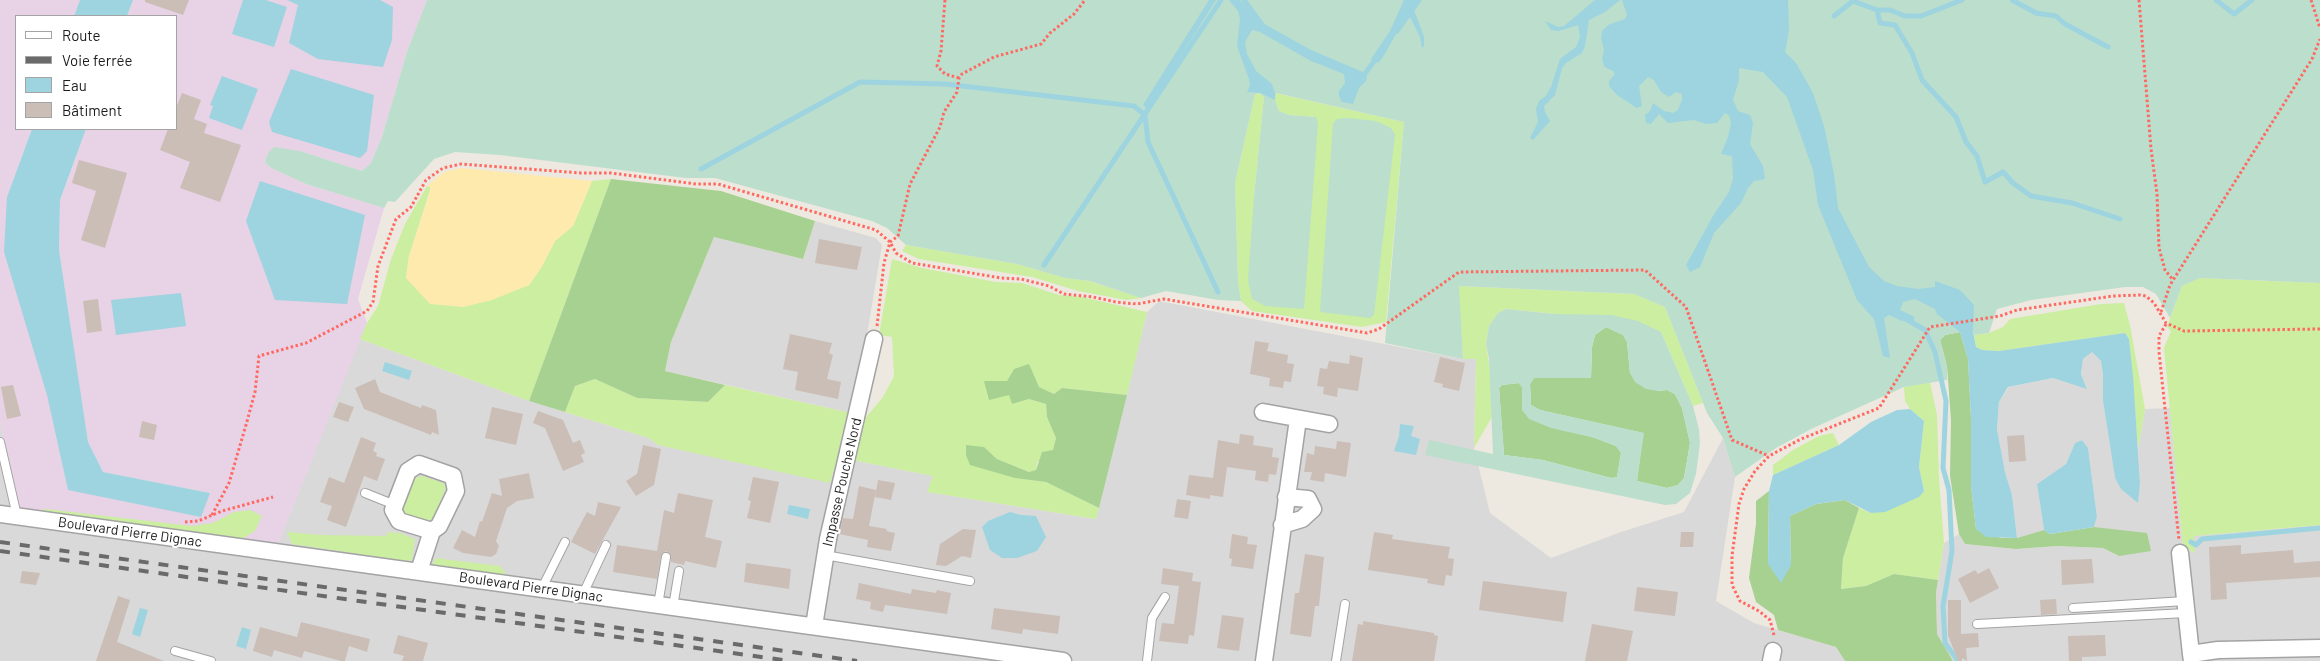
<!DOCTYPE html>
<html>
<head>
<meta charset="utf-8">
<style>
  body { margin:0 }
  #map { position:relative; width:2320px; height:661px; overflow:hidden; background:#eee9e0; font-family:Barlow,sans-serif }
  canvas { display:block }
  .legend { position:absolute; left:15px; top:15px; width:162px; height:115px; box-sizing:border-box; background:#fff; border:1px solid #a4a4a4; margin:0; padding:6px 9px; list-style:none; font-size:15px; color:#1c1c1c }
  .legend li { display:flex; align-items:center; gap:10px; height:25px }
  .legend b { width:25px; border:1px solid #a4a4a4 }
</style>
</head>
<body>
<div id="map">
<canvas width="2320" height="661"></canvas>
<ul class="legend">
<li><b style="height:6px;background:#fff"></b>Route</li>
<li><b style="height:6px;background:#6a6a6a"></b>Voie ferrée</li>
<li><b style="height:14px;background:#9dd4e0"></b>Eau</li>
<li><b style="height:14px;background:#cabeb6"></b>Bâtiment</li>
</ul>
</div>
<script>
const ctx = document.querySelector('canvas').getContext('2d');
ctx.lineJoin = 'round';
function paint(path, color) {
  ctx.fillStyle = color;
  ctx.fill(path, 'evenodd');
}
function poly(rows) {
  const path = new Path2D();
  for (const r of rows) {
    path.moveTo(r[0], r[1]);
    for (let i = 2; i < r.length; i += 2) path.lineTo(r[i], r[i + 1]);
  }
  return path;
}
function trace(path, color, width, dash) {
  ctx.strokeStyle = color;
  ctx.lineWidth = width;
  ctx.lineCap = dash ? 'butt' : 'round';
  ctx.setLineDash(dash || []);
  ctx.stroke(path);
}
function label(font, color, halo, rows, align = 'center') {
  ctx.font = font + ' Barlow,sans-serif';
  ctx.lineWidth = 4.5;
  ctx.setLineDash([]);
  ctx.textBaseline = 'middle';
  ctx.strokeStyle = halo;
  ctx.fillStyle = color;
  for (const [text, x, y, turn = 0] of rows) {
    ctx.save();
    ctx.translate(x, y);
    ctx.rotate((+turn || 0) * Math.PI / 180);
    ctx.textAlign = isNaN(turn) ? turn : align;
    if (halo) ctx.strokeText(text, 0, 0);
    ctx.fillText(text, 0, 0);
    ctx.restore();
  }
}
const residential = poly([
  [815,221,876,238,882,245,868,329,851,413,665,371,671,342,714,237,803,259],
  [1159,301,1463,359,1476,358,1474,448,1490,513,1551,558,1621,532,1684,512,1723,438,1735,477,1716,601,1754,623,1836,647,1845,661,0,661,0,421,18,517,276,549,360,339,529,401,649,438,659,445,830,482,837,457,933,476,928,492,1096,519,1147,312],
  [2092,352,2101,361,2103,375,2103,401,2115,478,2137,502,2140,483,2138,449,2145,409,2170,408,2183,547,2195,553,2193,536,2320,525,2320,661,1953,661,1937,634,1936,593,1944,543,1959,534,1965,544,2016,549,2057,546,2103,548,2119,556,2123,532,2094,527,2097,517,2088,448,2082,440,2075,443,2066,464,2037,484,2044,530,2017,538,2012,495,2005,472,1997,429,1999,402,2009,387,2053,378,2087,388,2081,374,2083,359]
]);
const industrial = poly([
  [0,0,80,0,74,16,16,16,16,129,32,129,7,197,68,490,210,493,103,472,88,442,78,381,59,250,60,200,86,129,176,129,176,16,127,16,133,0,427,0,407,52,382,137,371,163,362,171,300,151,268,153,265,162,271,168,306,184,384,208,358,299,367,323,276,549,18,517,0,421]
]);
const grass = poly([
  [1260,93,1264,97,1254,197,1316,117,1289,115,1279,111,1275,100,1275,93,1404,122,1386,322,1362,327,1252,311,1241,301,1238,282,1235,183,1255,94],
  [611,179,529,401,360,339,367,323,378,306,391,259,405,224,427,186,431,187,409,256,406,278,516,290,529,285,541,268,555,241,573,226,592,181],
  [906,245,1017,264,1065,278,1089,281,1141,298,1126,300,1078,291,1032,277,919,259,902,251],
  [892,259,922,268,996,282,1022,283,1059,295,1082,297,1147,312,1127,395,1062,388,1054,394,1039,387,1032,375,1014,369,1007,381,1012,404,1029,399,1046,404,1047,417,1056,438,1053,450,1037,462,1036,470,1029,472,997,459,984,447,1015,478,1046,482,1099,508,1096,519,927,492,933,476,852,460,862,422,883,397,894,376,892,337,879,335],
  [2200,278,2320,283,2320,525,2194,536,2195,553,2183,547,2164,348,2171,331,2167,327,2182,286],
  [1458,286,1634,294,1665,307,1703,403,1693,406,1661,332,1555,314,1506,309,1498,313,1489,326,1486,344,1496,410,1474,448,1476,359,1463,359],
  [2124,303,2130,325,2145,409,2138,449,2129,339,2125,333,1999,351,1982,350,1976,347,1974,335,1989,333,2003,327,2010,319,2101,304],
  [595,379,637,398,708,402,725,385,851,413,830,483,658,445,649,438,565,412,575,386],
  [1930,382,1937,415,1939,478,1944,543,1938,580,1894,574,1866,586,1841,589,1843,558,1859,508,1871,513,1924,491,1919,467,1924,421,1910,409,1905,401,1904,387],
  [1833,433,1839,445,1773,475,1773,465,1793,450,1819,436],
  [423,476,443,483,446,487,436,514,430,521,418,521,401,514,415,478],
  [46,509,192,526,213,523,234,512,250,510,262,516,255,531,239,541,40,511],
  [287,532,322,535,386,536,387,532,400,533,415,539,412,560,407,561,292,544],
  [435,558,500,566,507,575,432,566]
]);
const forest = poly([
  [611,179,721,191,815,221,803,259,714,237,671,342,665,371,725,385,708,402,637,398,595,379,575,386,565,412,529,401],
  [1606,327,1623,335,1627,342,1630,373,1658,391,1667,390,1675,394,1682,408,1690,443,1684,478,1678,485,1667,488,1637,481,1643,433,1540,410,1531,405,1530,384,1534,378,1591,378,1592,347,1595,335],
  [1960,332,1968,359,1971,418,1971,486,1976,529,2001,538,2017,538,2044,530,2050,534,2094,527,2147,533,2151,551,2119,556,2103,548,2057,546,2016,549,1965,544,1959,534,1950,476,1951,420,1947,366,1940,340,1945,335],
  [1029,364,1039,387,1054,394,1062,388,1127,395,1099,508,1046,482,1015,478,970,465,966,455,966,445,984,447,997,459,1029,472,1036,470,1042,452,1053,450,1056,438,1047,417,1046,404,1029,399,1012,404,1009,395,989,400,984,381,1007,381,1014,369],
  [1519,383,1522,387,1522,410,1616,446,1621,453,1617,477,1611,478,1543,460,1504,455,1499,388,1502,385],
  [1769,491,1768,564,1791,565,1790,516,1816,504,1845,500,1859,508,1843,558,1841,589,1866,586,1894,574,1938,580,1936,593,1937,634,1953,661,1845,661,1836,647,1778,630,1774,615,1756,602,1749,578,1756,524,1756,501]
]);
const wetland = poly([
  [427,0,2320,0,2320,283,2200,278,2182,286,2170,318,2156,294,2143,287,2125,287,2031,300,1997,309,1989,333,1974,335,1973,331,1967,334,1960,332,1945,335,1940,340,1947,366,1947,380,1904,387,1811,429,1776,448,1735,477,1723,438,1707,413,1665,307,1634,294,1459,286,1463,359,1385,343,1404,122,1276,93,1275,100,1279,111,1289,115,1316,117,1318,124,1304,309,1265,306,1252,299,1248,280,1254,197,1264,97,1260,93,1255,94,1235,183,1238,282,1241,301,1218,300,1166,291,1141,298,1090,281,1065,278,1017,264,906,245,887,228,872,221,715,178,686,178,500,155,455,152,434,159,395,202,388,201,384,208,306,184,271,168,265,162,268,153,274,147,300,151,362,171,371,163,382,137,407,52],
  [1348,118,1376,121,1391,128,1395,135,1374,315,1370,318,1320,312,1333,123,1337,119],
  [1506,309,1555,314,1611,315,1638,321,1661,332,1693,406,1699,429,1700,443,1696,474,1690,493,1676,504,1665,505,1425,455,1429,440,1493,454,1489,359,1486,344,1489,326,1498,313],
  [1606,327,1623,335,1627,342,1630,373,1635,382,1646,389,1658,391,1667,390,1675,394,1682,408,1690,443,1684,478,1678,485,1667,488,1637,481,1644,433,1540,410,1531,405,1530,384,1534,378,1591,378,1592,347,1595,335],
  [1518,383,1522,387,1522,410,1529,419,1551,428,1595,438,1616,446,1621,453,1617,477,1611,478,1543,460,1504,455,1499,388,1502,385]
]);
const sand = poly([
  [462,168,592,181,573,226,555,241,541,268,529,285,492,300,463,307,430,304,406,278,409,256,431,188,427,186,444,172]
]);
const water = poly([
  [80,0,133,0,127,16,74,16],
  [243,0,266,0,287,7,274,47,232,34],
  [287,0,380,0,393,7,392,40,383,67,318,59,289,43,298,5],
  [1209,0,1216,0,1147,109,1143,105],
  [1229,0,1240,0,1259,21,1311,50,1363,72,1367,77,1366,81,1359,88,1353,104,1342,102,1339,96,1339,91,1345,83,1344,74,1311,61,1260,32,1252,30,1245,42,1247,54,1256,71,1272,84,1275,93,1275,100,1260,93,1247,92,1250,86,1249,79,1237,46,1240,19,1238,11],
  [1404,0,1420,0,1413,7,1424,37,1424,46,1422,48,1420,37,1408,13,1383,57,1378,63,1371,59,1390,31],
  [1595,0,1620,0,1605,12,1589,20,1585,46,1582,53,1566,63,1562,68,1555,95,1544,106,1545,112,1550,121,1533,140,1530,138,1538,122,1536,109,1539,101,1546,96,1551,87,1560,59,1576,47,1580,37,1578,25,1559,31,1551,30,1545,21,1558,27,1564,26],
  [1622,0,1788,0,1789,31,1785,52,1796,63,1813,93,1824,126,1834,174,1838,208,1869,267,1884,281,1897,286,1918,289,1935,287,1935,281,1960,290,1974,305,1973,331,1976,347,1982,350,1999,351,2125,333,2129,339,2133,376,2140,483,2138,503,2121,489,2115,478,2103,401,2103,375,2101,361,2092,352,2083,359,2081,374,2087,389,2053,378,2008,387,1999,402,1997,429,2005,472,2012,495,2017,538,1986,537,1976,529,1971,486,1971,418,1968,359,1960,332,1937,314,1935,309,1915,299,1903,302,1900,310,1915,317,1913,321,1902,321,1889,315,1884,318,1890,358,1883,356,1874,319,1857,300,1818,205,1813,170,1787,97,1763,72,1739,68,1739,80,1733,100,1738,111,1750,115,1753,123,1750,144,1763,166,1765,179,1754,181,1748,188,1741,203,1714,233,1700,267,1690,272,1686,265,1713,216,1729,192,1733,179,1732,156,1721,154,1728,137,1731,123,1729,115,1725,113,1717,123,1706,124,1694,120,1668,123,1659,114,1651,124,1646,123,1645,115,1650,111,1653,103,1664,111,1673,113,1678,110,1682,100,1682,94,1676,92,1669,97,1661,92,1654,80,1648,77,1639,86,1642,106,1637,108,1617,95,1609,86,1609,81,1615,74,1612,70,1608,69,1604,66,1602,59,1604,50,1601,38,1602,31,1608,25,1625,19,1627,15],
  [291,69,374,95,367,151,360,158,272,132,269,122],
  [222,76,258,89,242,130,209,118,213,106,210,105],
  [32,129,86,129,60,200,59,250,88,442,103,472,210,493,201,517,68,490,47,395,4,252,7,197],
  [260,181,365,215,347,304,275,300,246,221],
  [181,293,186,326,116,335,111,300],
  [385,362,412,371,409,380,382,371],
  [1910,409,1924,421,1919,467,1924,491,1919,497,1885,512,1871,513,1845,500,1816,504,1790,516,1791,565,1781,583,1768,564,1769,491,1773,475,1839,445,1871,422,1897,410],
  [1400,424,1414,426,1411,436,1420,439,1416,455,1394,451,1399,436],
  [2082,440,2088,448,2097,517,2094,527,2050,534,2044,530,2037,484,2066,464,2075,443],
  [789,505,810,509,808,519,787,514],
  [1010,512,1021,515,1036,516,1046,537,1037,551,1017,558,1002,558,990,550,982,527,988,521],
  [140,608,148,610,140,637,132,634],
  [242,627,251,630,246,649,236,646]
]);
const stream = poly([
  [1244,0,1263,26],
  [2012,0,2036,13,2056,16,2065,24,2108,47],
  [2216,0,2234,14,2252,0],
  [1877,10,1880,23,1895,25,1912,53,1922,80,1956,117,1966,142,1977,156,1985,182,2003,172,2013,183,2031,196,2072,203,2120,219],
  [1834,16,1853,1,1877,10,1890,10,1905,16,1921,16,1962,0],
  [1397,31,1419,0],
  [1361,79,1378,56],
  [701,169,860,82,945,84,1134,106,1145,115,1148,142,1218,292],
  [1044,265,1221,0],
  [1906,319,1925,330,1935,352,1946,401,1943,468,1949,490,1952,551,1943,606,1945,643,1958,661],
  [2191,542,2196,545,2202,539,2320,528]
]);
const building = poly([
  [145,0,189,0,183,15,145,2],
  [182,93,201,100,194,119,207,124,204,133,241,145,220,202,180,188,190,162,160,150,168,129,176,129,176,108],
  [79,160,127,173,105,248,81,240,96,191,72,183],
  [819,239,862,247,857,270,815,263],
  [98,299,102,331,87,333,83,301],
  [790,334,832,343,829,353,833,355,827,379,841,382,838,399,795,390,798,372,783,369],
  [1255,341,1269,343,1267,351,1288,355,1287,363,1294,364,1291,382,1284,381,1283,388,1269,386,1270,378,1250,374],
  [1350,355,1363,358,1358,391,1338,388,1337,397,1323,394,1324,387,1317,386,1320,368,1327,369,1329,361,1349,364],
  [1440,357,1465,363,1459,391,1442,387,1443,384,1434,382],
  [375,379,380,392,421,408,422,405,436,410,439,435,432,432,431,435,364,409,355,388],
  [13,385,21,416,7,419,1,387],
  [339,402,354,407,348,422,333,417],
  [492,407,523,414,516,445,485,438],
  [538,411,563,420,573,443,580,440,585,453,581,455,584,462,563,471,545,428,533,423],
  [142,421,157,425,154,440,139,437],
  [1240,434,1254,436,1253,445,1273,448,1272,457,1279,458,1276,475,1269,474,1268,482,1255,480,1256,471,1227,467,1223,497,1210,495,1210,499,1186,495,1189,475,1213,478,1218,440,1239,444],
  [2024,435,2026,461,2009,462,2007,436],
  [361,437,376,443,373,451,377,453,376,456,385,459,377,481,364,476,346,527,327,520,332,506,320,502,329,477,344,483],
  [1337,441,1351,443,1346,477,1325,473,1324,482,1310,480,1312,472,1304,472,1307,453,1314,455,1315,446,1336,449],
  [643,445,661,449,654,485,636,496,626,481,637,474],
  [529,473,534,498,517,501,507,508,496,541,499,546,496,554,491,557,463,553,453,548,462,530,475,537,480,521,482,522,492,493,502,496,499,479],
  [753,477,779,482,770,523,747,518,751,501,748,500],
  [878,480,895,483,891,500,875,497],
  [859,486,876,490,869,526,887,529,886,531,895,533,891,551,867,547,868,540,839,534,843,518,853,519],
  [678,493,713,500,705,537,722,541,716,568,685,561,684,565,671,562,671,555,666,551,661,556,657,579,613,572,617,545,657,551,664,510,674,513],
  [1177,499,1191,501,1188,519,1174,517],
  [598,502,621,507,595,554,571,542,587,512,595,516],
  [963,529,976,530,971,558,962,556,946,566,936,565,940,544],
  [1374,532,1393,535,1392,539,1450,547,1448,558,1454,559,1452,576,1446,575,1444,586,1427,583,1428,579,1368,570],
  [1681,532,1694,532,1693,547,1680,547],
  [1232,534,1248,537,1247,544,1257,545,1253,569,1231,566,1232,559,1229,558],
  [2241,545,2241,554,2293,550,2294,563,2320,561,2320,577,2226,583,2227,599,2211,600,2209,547],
  [1305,554,1324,557,1319,606,1315,606,1311,637,1290,634,1295,593,1299,593],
  [2092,559,2094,583,2062,585,2061,560],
  [746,563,791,569,789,589,744,582],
  [1163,568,1193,573,1192,581,1201,582,1194,636,1189,635,1188,644,1159,641,1162,623,1174,624,1179,586,1161,584],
  [1989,568,1999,588,1970,603,1958,579,1975,570,1978,574],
  [22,571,40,573,36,585,20,583],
  [1483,581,1567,592,1563,622,1479,610],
  [859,583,911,594,912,589,936,593,937,590,951,593,947,614,885,605,883,612,870,609,871,602,856,599],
  [1637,587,1678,592,1675,616,1634,611],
  [118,596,130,600,117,642,164,661,96,661],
  [2056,599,2057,614,2041,615,2040,600],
  [1948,600,1961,600,1961,634,1978,633,1979,647,1966,648,1967,661,1962,658,1962,661,1958,661,1948,635],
  [994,608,1060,616,1058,634,1023,629,1022,634,991,629],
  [1222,615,1244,618,1239,651,1217,648],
  [1363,621,1434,633,1434,635,1438,636,1434,661,1352,661,1358,624,1363,625],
  [301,622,370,639,367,652,349,646,345,661,341,661,304,651,302,658,274,650,272,657,253,651,260,627,297,637],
  [1592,624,1633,631,1627,661,1585,661],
  [398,635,428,643,423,661,402,661,404,656,393,653],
  [2105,635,2106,656,2082,657,2082,661,2069,661,2068,636]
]);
const path = poly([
  [945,0,941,51,937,66,945,74,959,78],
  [2139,0,2151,149,2157,194,2159,248,2165,270,2173,280],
  [2311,0,2320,28],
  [2161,312,2170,285,2312,59,2320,39],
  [2166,324,2159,336,2159,352,2179,540],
  [877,326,884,263,890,242,898,236,910,184,940,127,944,112,957,92,959,78,962,74,994,57,1041,44,1050,33,1074,14,1085,0],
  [212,515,229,483,246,425,255,392,259,356,306,343,367,311,373,302,378,266,396,219,411,207,426,180,443,168,461,164,581,173,611,173,696,184,718,184,876,230,890,242,896,253,912,263,1001,278,1021,279,1049,286,1064,294,1093,297,1116,302,1137,304,1164,299,1367,333,1379,329,1459,272,1645,270,1686,307,1732,440,1769,456],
  [185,522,198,521,222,511,273,497],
  [1774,635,1770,620,1759,611,1740,601,1732,585,1732,556,1739,504,1744,489,1755,471,1769,456,1801,439,1879,408,1930,327,2000,316,2017,310,2113,296,2140,295,2146,296,2154,303,2166,323,2184,331,2320,329]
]);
const service = poly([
  [0,442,17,516],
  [365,493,395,505],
  [825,555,970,581],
  [542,588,565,542],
  [583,594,606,545],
  [658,605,666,557],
  [673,607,679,571],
  [2073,608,2185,601],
  [1977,624,2186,613],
  [175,651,211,661],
  [1147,661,1152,618,1165,597],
  [1336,661,1345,604]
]);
const minor = poly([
  [1263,412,1329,424],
  [0,514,1063,661],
  [1282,525,1302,519,1313,509,1308,499,1286,497],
  [2180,553,2191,654],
  [419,571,432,531,439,526,456,491,453,476,419,464,408,471,393,510,399,521,432,531],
  [814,626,828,539,874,339],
  [1264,661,1298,419],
  [1771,661,1773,651],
  [2192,661,2191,654,2218,650,2320,648]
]);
const rail = poly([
  [0,542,857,661],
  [0,551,790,661]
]);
const streetNames = [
  ["Impasse Pouche Nord",842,482,-77],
  ["Boulevard Pierre Dignac",130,532,8],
  ["Boulevard Pierre Dignac",531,587,8]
];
paint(residential, '#dad9d9');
paint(industrial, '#e8d2e5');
paint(grass, '#cbeea1');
paint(forest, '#a7d191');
paint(wetland, '#bcdecc');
paint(sand, '#ffeaae');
paint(water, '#9dd4e0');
trace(stream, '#9dd4e0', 5);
paint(building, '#cabeb6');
trace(service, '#a3a3a3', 10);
trace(minor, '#a3a3a3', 19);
trace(path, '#ff6961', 3, [2.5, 2.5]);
trace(service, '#fff', 8);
trace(minor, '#fff', 16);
trace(rail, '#6a6a6a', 4, [10, 10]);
label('14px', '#1c1c1c', '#fff', streetNames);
</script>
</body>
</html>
